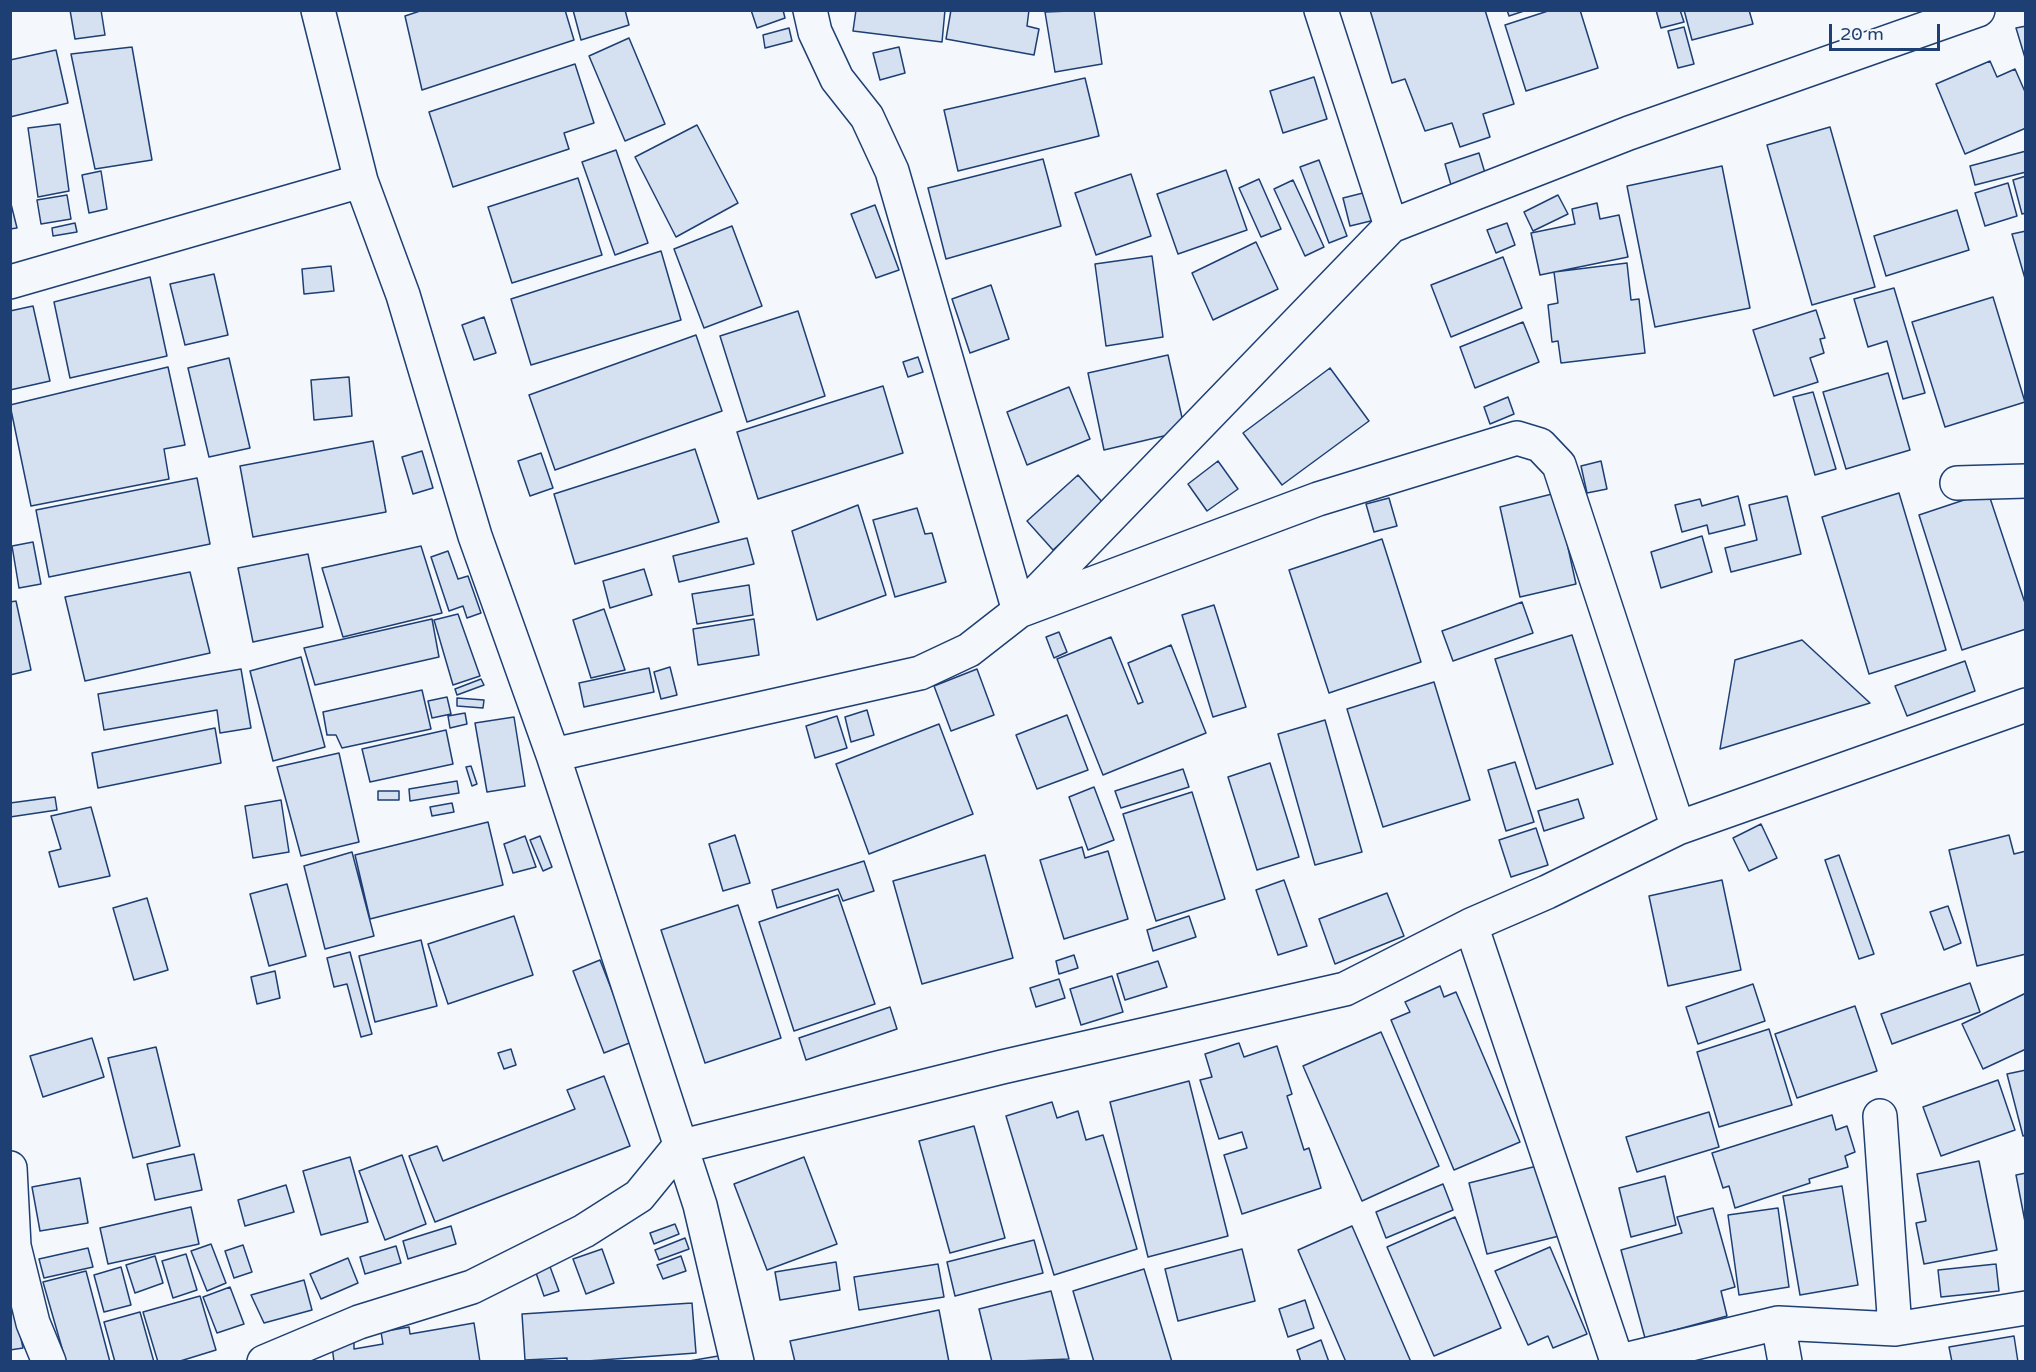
<!DOCTYPE html>
<html>
<head>
<meta charset="utf-8">
<style>
  body { margin:0 }
  #map { position:relative; width:2036px; height:1372px; overflow:hidden; background:#f4f7fb; font-family:"Varela Round",sans-serif }
  canvas { display:block }
  .frame { position:absolute; inset:0; border:12px solid #1d3f73; pointer-events:none }
  .scale { position:absolute; left:1829px; top:24px; width:111px; height:27px; box-sizing:border-box; border:3px solid #1d3f73; border-top:0; padding-left:8px; font-size:18px; line-height:21px; white-space:nowrap; color:#1d3f73; -webkit-text-stroke:4px #f4f7fb; paint-order:stroke }
</style>
</head>
<body>
<div id="map">
<canvas width="2036" height="1372"></canvas>
<div class="frame"></div>
<div class="scale">20 m</div>
</div>
<script>
const ctx = document.querySelector('canvas').getContext('2d');
ctx.lineJoin = 'round';
function paint(path, color) {
  ctx.fillStyle = color;
  ctx.fill(path, 'evenodd');
}
function poly(rows) {
  const path = new Path2D();
  for (const r of rows) {
    path.moveTo(r[0], r[1]);
    for (let i = 2; i < r.length; i += 2) path.lineTo(r[i], r[i + 1]);
  }
  return path;
}
function trace(path, color, width, dash) {
  ctx.strokeStyle = color;
  ctx.lineWidth = width;
  ctx.lineCap = dash ? 'butt' : 'round';
  ctx.setLineDash(dash || []);
  ctx.stroke(path);
}
const building = poly([
  [70,10,101,10,105,35,75,39,70,10],
  [423,10,565,10,574,40,422,90,405,16,423,10],
  [573,10,625,10,629,25,581,40,573,10],
  [751,10,783,10,785,18,757,28,751,10],
  [856,10,945,10,942,42,853,31,856,10],
  [951,10,1029,10,1027,26,1039,29,1034,55,946,39,951,10],
  [1094,10,1102,64,1055,72,1045,12,1094,10],
  [1370,10,1485,10,1514,104,1483,114,1490,137,1460,147,1452,123,1425,131,1405,79,1392,83,1370,10],
  [1507,10,1527,10,1509,16,1507,10],
  [1551,10,1580,10,1598,68,1526,91,1505,25,1551,10],
  [1656,10,1680,10,1684,22,1661,28,1656,10],
  [1684,10,1749,10,1753,24,1692,40,1684,10],
  [2026,26,2026,61,2016,28,2026,26],
  [1684,27,1694,64,1678,68,1668,31,1684,27],
  [789,28,792,41,765,48,763,35,789,28],
  [629,38,665,124,625,141,589,56,629,38],
  [132,47,152,160,95,169,71,54,132,47],
  [899,47,905,73,880,80,873,53,899,47],
  [56,50,68,103,10,117,10,60,56,50],
  [1990,61,1997,77,2015,69,2026,94,2026,128,1965,154,1936,84,1990,61],
  [575,64,594,123,564,133,569,149,453,187,429,112,575,64],
  [1314,77,1327,119,1283,133,1270,91,1314,77],
  [1085,78,1099,136,958,171,944,110,1085,78],
  [60,124,69,191,38,197,28,128,60,124],
  [697,125,738,203,676,237,635,157,697,125],
  [1830,127,1875,287,1812,305,1767,145,1830,127],
  [616,150,648,243,615,255,582,162,616,150],
  [2026,151,2026,172,1975,185,1970,166,2026,151],
  [1479,153,1485,173,1451,185,1445,164,1479,153],
  [1043,159,1061,226,946,259,928,188,1043,159],
  [1319,160,1347,236,1329,243,1300,167,1319,160],
  [1722,166,1750,308,1655,327,1627,186,1722,166],
  [1226,170,1247,230,1178,254,1157,194,1226,170],
  [101,171,107,209,89,213,82,175,101,171],
  [1131,174,1151,236,1096,255,1075,193,1131,174],
  [2026,176,2026,213,2022,214,2013,180,2026,176],
  [578,178,602,255,512,283,488,207,578,178],
  [1259,179,1281,229,1261,237,1239,188,1259,179],
  [1293,180,1324,247,1305,256,1274,189,1293,180],
  [2008,183,2017,216,1985,226,1975,193,2008,183],
  [1371,191,1379,219,1350,226,1343,198,1371,191],
  [67,195,71,219,41,224,37,200,67,195],
  [1558,195,1568,214,1533,231,1524,212,1558,195],
  [10,200,17,228,10,229,10,200],
  [1597,203,1600,219,1619,215,1628,257,1540,275,1531,233,1575,224,1572,209,1597,203],
  [875,205,899,270,876,278,851,214,875,205],
  [1957,210,1969,250,1886,276,1874,236,1957,210],
  [75,223,77,232,53,236,52,228,75,223],
  [1507,223,1515,245,1496,253,1487,230,1507,223],
  [732,226,762,306,704,328,674,249,732,226],
  [2026,231,2026,282,2012,234,2026,231],
  [1256,242,1278,289,1213,320,1192,273,1256,242],
  [661,251,681,320,531,365,511,299,661,251],
  [1152,256,1163,337,1106,346,1095,264,1152,256],
  [1503,257,1522,308,1451,337,1431,285,1503,257],
  [1627,263,1631,300,1639,299,1645,353,1561,363,1558,341,1552,342,1548,305,1558,303,1554,272,1627,263],
  [331,266,334,291,304,294,302,269,331,266],
  [214,274,228,335,185,345,170,284,214,274],
  [150,277,167,356,70,378,54,302,150,277],
  [991,285,1009,339,970,353,952,299,991,285],
  [1894,288,1925,393,1903,399,1887,341,1868,347,1854,299,1894,288],
  [1993,297,2025,402,1945,427,1912,322,1993,297],
  [33,306,50,381,10,390,10,311,33,306],
  [1816,310,1825,338,1820,339,1824,353,1810,358,1818,382,1774,396,1753,330,1816,310],
  [798,311,825,396,747,422,720,336,798,311],
  [484,317,496,353,474,360,462,325,484,317],
  [1523,322,1539,362,1475,388,1460,347,1523,322],
  [696,335,722,411,555,470,529,395,696,335],
  [1168,355,1185,431,1104,450,1088,373,1168,355],
  [918,357,923,372,908,377,903,362,918,357],
  [229,358,250,448,209,457,188,368,229,358],
  [168,367,185,445,164,449,169,479,31,506,10,405,168,367],
  [1330,368,1369,421,1282,485,1243,433,1330,368],
  [1888,373,1910,450,1846,469,1823,392,1888,373],
  [349,377,352,416,314,420,311,380,349,377],
  [883,386,903,453,758,499,737,432,883,386],
  [1069,387,1090,439,1027,465,1007,412,1069,387],
  [1813,392,1836,469,1815,475,1793,397,1813,392],
  [1508,397,1514,414,1490,424,1484,407,1508,397],
  [373,441,386,512,253,537,240,466,373,441],
  [695,449,719,522,575,564,554,494,695,449],
  [422,451,433,488,413,494,402,457,422,451],
  [541,453,553,488,530,496,518,461,541,453],
  [1218,461,1238,489,1207,511,1188,484,1218,461],
  [1601,461,1607,489,1587,493,1581,466,1601,461],
  [1078,475,1104,504,1053,550,1027,521,1078,475],
  [197,478,210,544,49,577,36,510,197,478],
  [1988,492,2026,606,2026,629,1962,650,1919,515,1988,492],
  [1556,493,1576,584,1520,597,1500,507,1556,493],
  [1899,493,1946,650,1869,674,1822,517,1899,493],
  [1738,496,1745,525,1709,534,1707,525,1682,532,1675,505,1700,499,1702,506,1738,496],
  [1787,496,1801,554,1731,572,1725,548,1757,540,1749,505,1787,496],
  [1389,498,1397,526,1374,532,1366,504,1389,498],
  [858,505,886,595,817,620,792,531,858,505],
  [917,508,925,534,932,533,946,582,895,597,873,520,917,508],
  [1702,536,1712,572,1661,588,1651,552,1702,536],
  [747,538,754,564,679,582,673,556,747,538],
  [1382,539,1421,662,1329,693,1289,570,1382,539],
  [33,542,41,584,19,588,12,546,33,542],
  [421,546,442,613,343,637,322,568,421,546],
  [448,551,458,579,468,576,481,613,467,618,463,606,449,611,431,557,448,551],
  [308,554,323,627,253,642,238,568,308,554],
  [644,569,652,595,610,608,603,581,644,569],
  [190,572,210,653,85,681,65,597,190,572],
  [749,585,753,615,697,624,692,594,749,585],
  [16,601,31,670,10,675,10,602,16,601],
  [1522,602,1533,633,1453,661,1442,631,1522,602],
  [1214,605,1246,707,1213,717,1182,615,1214,605],
  [604,609,625,670,591,678,573,620,604,609],
  [458,614,480,676,453,685,434,620,458,614],
  [432,619,439,657,315,685,304,648,432,619],
  [754,619,759,655,698,665,693,629,754,619],
  [1059,632,1067,652,1054,658,1046,637,1059,632],
  [1572,635,1613,764,1536,789,1495,659,1572,635],
  [1111,637,1138,704,1143,702,1128,663,1171,645,1206,733,1103,775,1057,659,1111,637],
  [1802,640,1870,703,1720,749,1735,660,1802,640],
  [301,657,325,747,273,761,250,671,301,657],
  [1965,661,1975,691,1907,716,1895,686,1965,661],
  [670,667,677,695,661,699,654,672,670,667],
  [649,668,654,692,584,707,579,683,649,668],
  [241,669,251,728,220,733,217,710,104,730,98,694,241,669],
  [977,669,994,715,951,731,934,686,977,669],
  [481,679,484,685,457,695,455,689,481,679],
  [1434,682,1470,800,1383,827,1347,709,1434,682],
  [422,690,431,729,342,748,336,735,327,735,323,712,422,690],
  [447,697,451,714,432,718,428,701,447,697],
  [457,698,484,700,483,708,457,706,457,698],
  [867,710,874,735,851,742,845,717,867,710],
  [465,713,467,724,450,728,448,716,465,713],
  [1067,715,1088,770,1037,789,1016,735,1067,715],
  [837,716,847,748,815,758,806,726,837,716],
  [514,717,525,786,487,792,475,723,514,717],
  [1325,720,1362,852,1315,865,1278,734,1325,720],
  [939,724,973,814,869,854,836,764,939,724],
  [215,728,221,763,98,788,92,753,215,728],
  [446,730,453,764,370,782,362,749,446,730],
  [339,753,359,842,301,856,277,767,339,753],
  [1515,762,1534,822,1506,831,1488,770,1515,762],
  [1270,763,1299,857,1257,870,1228,777,1270,763],
  [471,766,477,784,472,786,466,767,471,766],
  [1183,769,1189,787,1121,808,1115,791,1183,769],
  [457,781,459,793,410,801,409,789,457,781],
  [1094,787,1114,840,1088,850,1069,797,1094,787],
  [378,791,399,791,399,800,378,800,378,791],
  [1192,792,1225,899,1156,921,1123,814,1192,792],
  [55,797,57,810,10,817,10,803,55,797],
  [1578,799,1584,818,1544,831,1538,811,1578,799],
  [281,800,289,852,253,858,245,806,281,800],
  [452,803,454,812,432,816,430,807,452,803],
  [91,807,110,876,59,887,49,852,61,849,51,816,91,807],
  [488,822,503,885,370,919,355,855,488,822],
  [1761,824,1777,858,1749,871,1733,838,1761,824],
  [1536,828,1548,865,1511,877,1499,840,1536,828],
  [735,835,750,883,723,891,709,844,735,835],
  [2009,835,2014,854,2026,851,2026,954,1977,966,1949,850,2009,835],
  [525,836,536,867,513,873,504,844,525,836],
  [540,836,552,867,543,871,530,840,540,836],
  [1082,847,1085,858,1108,851,1128,919,1064,939,1040,860,1082,847],
  [352,852,374,936,325,949,304,866,352,852],
  [985,855,1013,958,922,984,893,881,985,855],
  [1839,855,1874,954,1859,959,1825,860,1839,855],
  [864,861,874,891,843,901,838,889,777,908,772,890,864,861],
  [1284,880,1307,946,1278,955,1256,890,1284,880],
  [1722,880,1741,970,1668,986,1649,896,1722,880],
  [287,884,306,956,269,966,250,894,287,884],
  [1387,893,1404,936,1335,964,1319,919,1387,893],
  [838,895,875,1004,794,1031,759,922,838,895],
  [147,898,168,970,134,980,113,908,147,898],
  [738,905,781,1038,705,1063,661,930,738,905],
  [1948,906,1961,943,1944,950,1930,912,1948,906],
  [514,916,533,975,448,1004,428,944,514,916],
  [1189,916,1196,937,1153,951,1147,930,1189,916],
  [421,940,437,1006,375,1022,359,956,421,940],
  [350,952,372,1034,361,1037,347,984,334,987,327,958,350,952],
  [1074,955,1078,968,1059,974,1056,961,1074,955],
  [600,960,632,1042,604,1053,573,971,600,960],
  [1158,961,1167,987,1125,1000,1117,974,1158,961],
  [275,971,280,998,257,1004,251,977,275,971],
  [1112,976,1123,1012,1081,1025,1070,989,1112,976],
  [1059,979,1065,998,1036,1007,1030,988,1059,979],
  [1970,983,1980,1012,1892,1044,1881,1014,1970,983],
  [1753,984,1765,1021,1698,1044,1686,1007,1753,984],
  [1440,986,1444,997,1456,992,1520,1142,1454,1170,1391,1020,1410,1012,1405,1002,1440,986],
  [2026,993,2026,1049,1983,1069,1962,1024,2026,993],
  [1855,1006,1877,1071,1797,1098,1775,1034,1855,1006],
  [890,1007,897,1029,806,1060,799,1038,890,1007],
  [1769,1029,1792,1105,1719,1127,1697,1052,1769,1029],
  [1381,1032,1439,1166,1362,1201,1303,1066,1381,1032],
  [92,1038,104,1077,43,1097,30,1056,92,1038],
  [1239,1043,1244,1057,1277,1046,1292,1094,1287,1096,1304,1150,1309,1148,1321,1188,1242,1214,1224,1155,1247,1148,1242,1132,1219,1139,1200,1080,1212,1077,1205,1054,1239,1043],
  [156,1047,180,1146,133,1158,108,1058,156,1047],
  [511,1049,516,1065,504,1069,498,1053,511,1049],
  [2026,1070,2026,1135,2023,1136,2007,1074,2026,1070],
  [604,1076,630,1146,435,1222,409,1156,437,1146,443,1161,575,1109,567,1090,604,1076],
  [1998,1080,2015,1130,1941,1156,1923,1107,1998,1080],
  [1189,1081,1228,1236,1148,1257,1110,1102,1189,1081],
  [1052,1102,1057,1118,1078,1111,1086,1140,1103,1135,1137,1249,1054,1275,1006,1116,1052,1102],
  [1709,1112,1719,1147,1637,1172,1626,1137,1709,1112],
  [1832,1115,1836,1130,1847,1126,1855,1152,1845,1156,1848,1167,1809,1179,1810,1183,1735,1208,1729,1186,1723,1188,1712,1153,1832,1115],
  [974,1126,1005,1238,950,1253,919,1141,974,1126],
  [194,1154,202,1190,155,1200,147,1164,194,1154],
  [402,1155,426,1224,385,1240,359,1171,402,1155],
  [350,1157,368,1222,321,1235,303,1171,350,1157],
  [804,1157,837,1244,767,1270,734,1184,804,1157],
  [1979,1161,1997,1250,1924,1264,1916,1223,1926,1221,1917,1174,1979,1161],
  [1541,1165,1559,1236,1487,1254,1469,1183,1541,1165],
  [2026,1173,2026,1227,2016,1175,2026,1173],
  [1665,1176,1676,1225,1631,1237,1619,1188,1665,1176],
  [80,1178,88,1223,40,1231,32,1187,80,1178],
  [1443,1184,1453,1210,1386,1238,1376,1212,1443,1184],
  [286,1185,294,1212,245,1226,238,1200,286,1185],
  [1842,1186,1858,1285,1800,1295,1783,1196,1842,1186],
  [191,1207,199,1244,108,1264,100,1228,191,1207],
  [1713,1208,1735,1287,1721,1291,1727,1316,1645,1338,1621,1250,1682,1233,1677,1217,1713,1208],
  [1778,1208,1789,1287,1739,1295,1728,1215,1778,1208],
  [1455,1217,1501,1328,1434,1356,1387,1247,1455,1217],
  [675,1224,679,1234,654,1244,650,1233,675,1224],
  [451,1226,456,1244,408,1259,403,1241,451,1226],
  [1352,1226,1411,1362,1346,1362,1298,1250,1352,1226],
  [685,1238,689,1249,659,1260,655,1250,685,1238],
  [1034,1240,1043,1273,955,1296,947,1262,1034,1240],
  [211,1244,226,1283,207,1291,191,1251,211,1244],
  [243,1245,252,1272,234,1278,225,1251,243,1245],
  [396,1246,401,1263,365,1274,360,1257,396,1246],
  [1550,1247,1587,1334,1553,1348,1548,1336,1528,1345,1495,1271,1550,1247],
  [88,1248,93,1267,44,1278,39,1259,88,1248],
  [602,1249,614,1283,586,1294,573,1259,602,1249],
  [1242,1249,1255,1301,1178,1321,1165,1269,1242,1249],
  [186,1254,197,1290,173,1298,162,1261,186,1254],
  [155,1256,163,1283,135,1293,126,1265,155,1256],
  [681,1256,686,1271,663,1279,657,1265,681,1256],
  [348,1258,358,1283,321,1299,310,1274,348,1258],
  [836,1262,840,1290,780,1300,775,1272,836,1262],
  [549,1264,559,1291,544,1296,535,1270,549,1264],
  [938,1264,944,1297,859,1310,854,1277,938,1264],
  [1996,1264,1999,1291,1941,1297,1938,1270,1996,1264],
  [121,1267,131,1305,104,1312,94,1275,121,1267],
  [1144,1269,1172,1362,1094,1362,1073,1291,1144,1269],
  [86,1271,110,1362,66,1362,43,1282,86,1271],
  [304,1280,312,1310,264,1323,251,1295,304,1280],
  [10,1285,23,1348,10,1350,10,1285],
  [230,1287,244,1324,217,1333,203,1297,230,1287],
  [1051,1291,1069,1359,992,1362,979,1309,1051,1291],
  [200,1296,216,1350,177,1362,158,1362,143,1312,200,1296],
  [1305,1300,1314,1328,1288,1337,1279,1309,1305,1300],
  [692,1303,696,1353,574,1362,567,1362,567,1358,525,1360,522,1314,692,1303],
  [939,1310,949,1362,795,1362,790,1341,939,1310],
  [140,1312,154,1362,115,1362,104,1322,140,1312],
  [474,1323,480,1362,334,1362,332,1346,354,1343,354,1349,383,1344,381,1332,409,1327,410,1334,474,1323],
  [2014,1336,2018,1362,1952,1362,1949,1347,2014,1336],
  [1321,1340,1329,1362,1301,1362,1297,1350,1321,1340],
  [724,1355,725,1362,689,1361,724,1355]
]);
const minor = poly([
  [318,10,361,181,403,295,475,536,553,755,700,1205,737,1362],
  [810,10,815,32,837,79,867,117,892,171,1019,611,1318,499,1517,438,1540,445,1559,465,1678,828],
  [1321,10,1391,226],
  [10,282,361,181],
  [1957,483,2026,481],
  [553,755,920,673,969,650,1019,611,1391,226,1629,133,1978,10],
  [1471,925,1617,1361],
  [1880,1116,1895,1329],
  [10,1168,14,1246,33,1323,49,1362],
  [1778,1323,1785,1362],
  [264,1362,359,1322,472,1287,584,1231,639,1196,679,1147,1002,1067,1345,989,1471,925,1547,892,1678,828,2026,705],
  [1616,1362,1778,1323,1895,1329,2026,1308]
]);
paint(building, '#d5e0f0');
trace(building, '#1d3f73', 1.5);
trace(minor, '#1d3f73', 36);
trace(minor, '#f4f7fb', 33);
</script>
</body>
</html>
